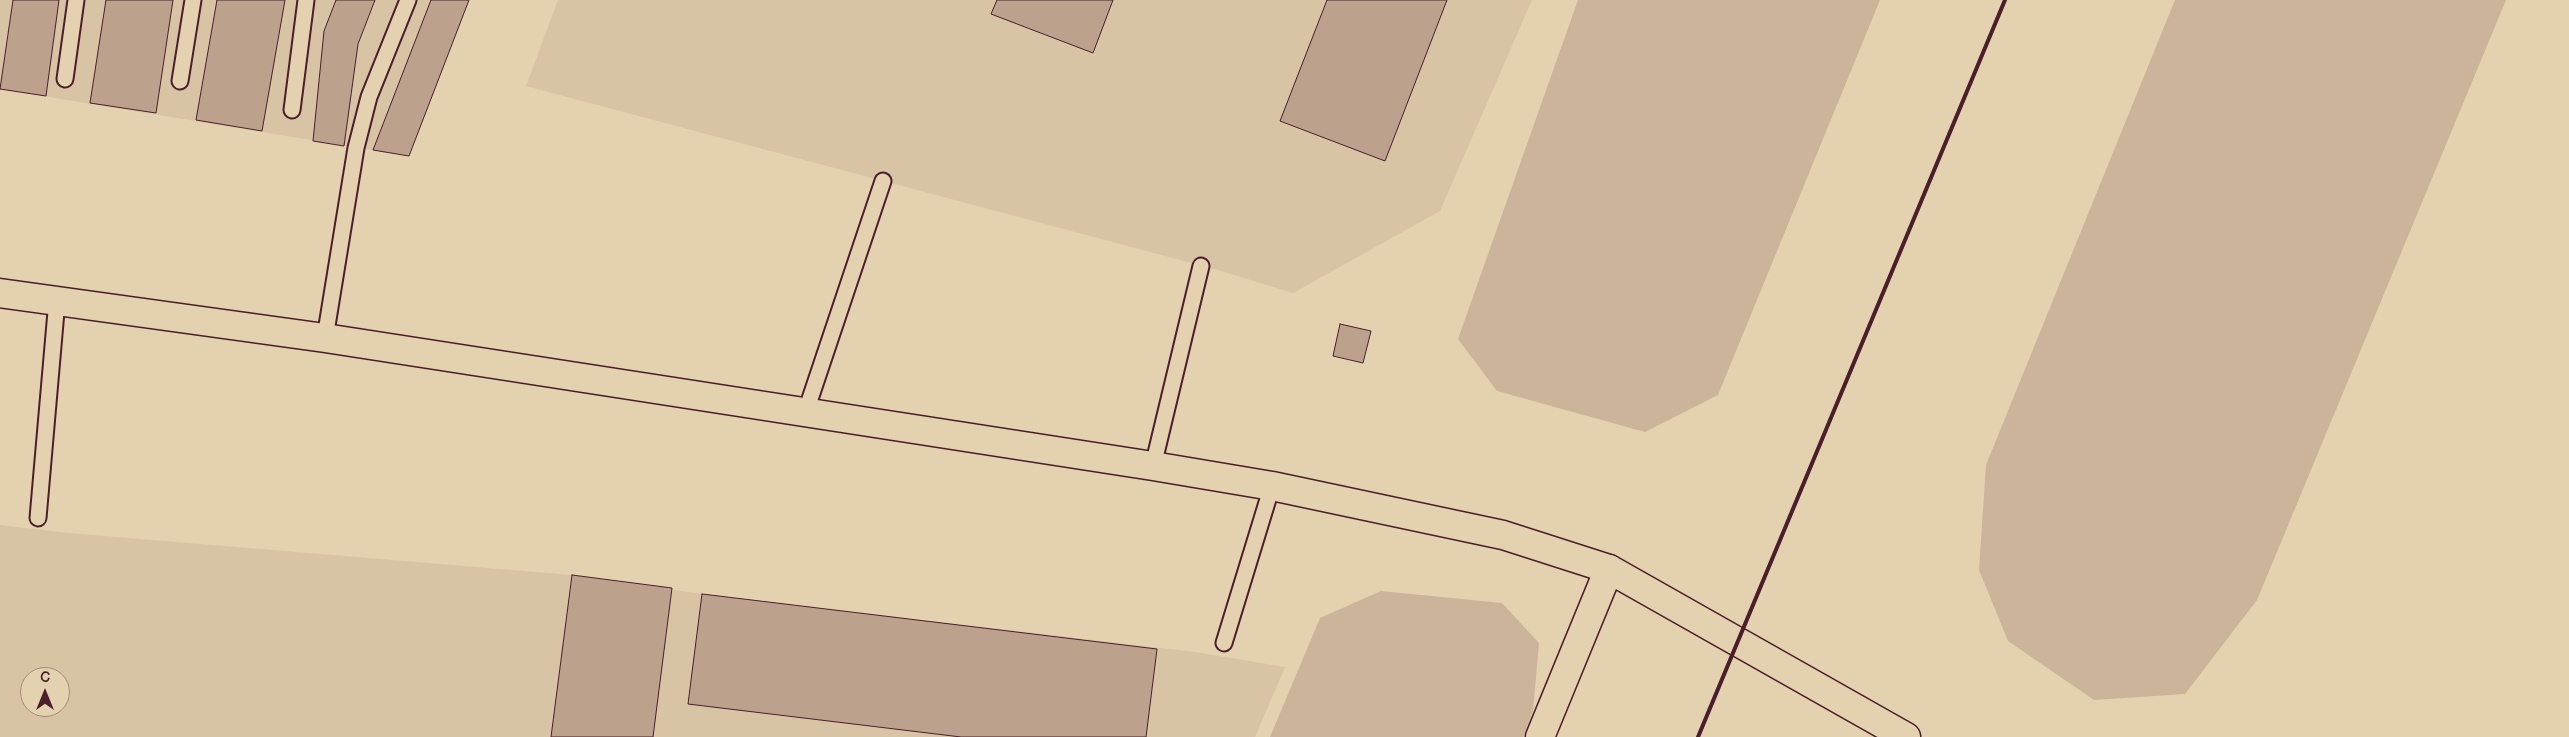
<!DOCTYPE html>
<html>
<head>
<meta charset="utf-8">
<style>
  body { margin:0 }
  #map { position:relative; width:2569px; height:737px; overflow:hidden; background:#e4d1af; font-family:"Balsamiq Sans",sans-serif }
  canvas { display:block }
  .north { position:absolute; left:20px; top:667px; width:50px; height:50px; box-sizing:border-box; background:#e4d1af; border:1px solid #a68a7a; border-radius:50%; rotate:0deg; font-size:14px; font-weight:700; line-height:20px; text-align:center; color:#4a1f2b }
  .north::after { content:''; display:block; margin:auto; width:18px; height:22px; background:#4a1f2b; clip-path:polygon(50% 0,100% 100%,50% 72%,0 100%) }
</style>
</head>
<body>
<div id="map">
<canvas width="2569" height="737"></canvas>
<div class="north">С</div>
</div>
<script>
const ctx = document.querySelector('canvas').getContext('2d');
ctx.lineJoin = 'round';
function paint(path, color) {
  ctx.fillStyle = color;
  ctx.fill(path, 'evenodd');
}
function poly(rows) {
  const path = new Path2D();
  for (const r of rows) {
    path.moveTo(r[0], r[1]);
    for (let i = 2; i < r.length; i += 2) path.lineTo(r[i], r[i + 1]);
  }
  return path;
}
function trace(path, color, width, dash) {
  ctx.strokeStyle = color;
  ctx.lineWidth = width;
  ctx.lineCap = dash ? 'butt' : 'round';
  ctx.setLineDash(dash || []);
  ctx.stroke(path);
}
const built = poly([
  [0,0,469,0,409,156,0,89],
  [558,0,1532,0,1440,211,1293,293,1218,270,526,86],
  [0,525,69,533,572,575,702,594,1195,652,1285,667,1255,737,0,737],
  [30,677,60,677,60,707,30,707]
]);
const green = poly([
  [1578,0,1880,0,1718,395,1645,432,1497,391,1458,339],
  [2175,0,2506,0,2257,600,2185,694,2094,700,2008,641,1979,570,1986,465],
  [1381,591,1502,603,1539,643,1533,711,1523,737,1270,737,1320,618]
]);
const building = poly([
  [13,0,59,0,46,96,0,89,13,0],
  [106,0,173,0,156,113,90,103,106,0],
  [217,0,285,0,262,131,196,120,217,0],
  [336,0,375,0,358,44,344,146,313,141,324,31,336,0],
  [431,0,469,0,409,156,373,150,431,0],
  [997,0,1113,0,1093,53,991,14,997,0],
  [1327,0,1447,0,1385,161,1280,121,1327,0],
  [1340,324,1371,331,1363,363,1333,356,1340,324],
  [572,575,672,588,653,737,551,737,572,575],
  [702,594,1157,649,1146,737,961,737,688,704,702,594]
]);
const lane = poly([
  [65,79,76,0],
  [180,81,193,0],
  [292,110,306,0],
  [325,338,356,148,369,97,408,0],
  [806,411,883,181],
  [1153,466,1201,266],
  [38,518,57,300],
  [1224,643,1272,486]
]);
const street = poly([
  [1540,737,1609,569]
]);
const secondary = poly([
  [0,293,325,338,1153,466,1272,486,1503,535,1609,569,1906,737]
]);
const rail = poly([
  [1698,737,2005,0]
]);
paint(built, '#d8c3a5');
paint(green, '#cbb499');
paint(building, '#bca28d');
trace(building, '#4a1f2b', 1);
trace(lane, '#4a1f2b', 19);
trace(street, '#4a1f2b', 31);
trace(secondary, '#4a1f2b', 31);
trace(lane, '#e4d1af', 15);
trace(street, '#e4d1af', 28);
trace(secondary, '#e4d1af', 28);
trace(rail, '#4a1f2b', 4);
</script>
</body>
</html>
